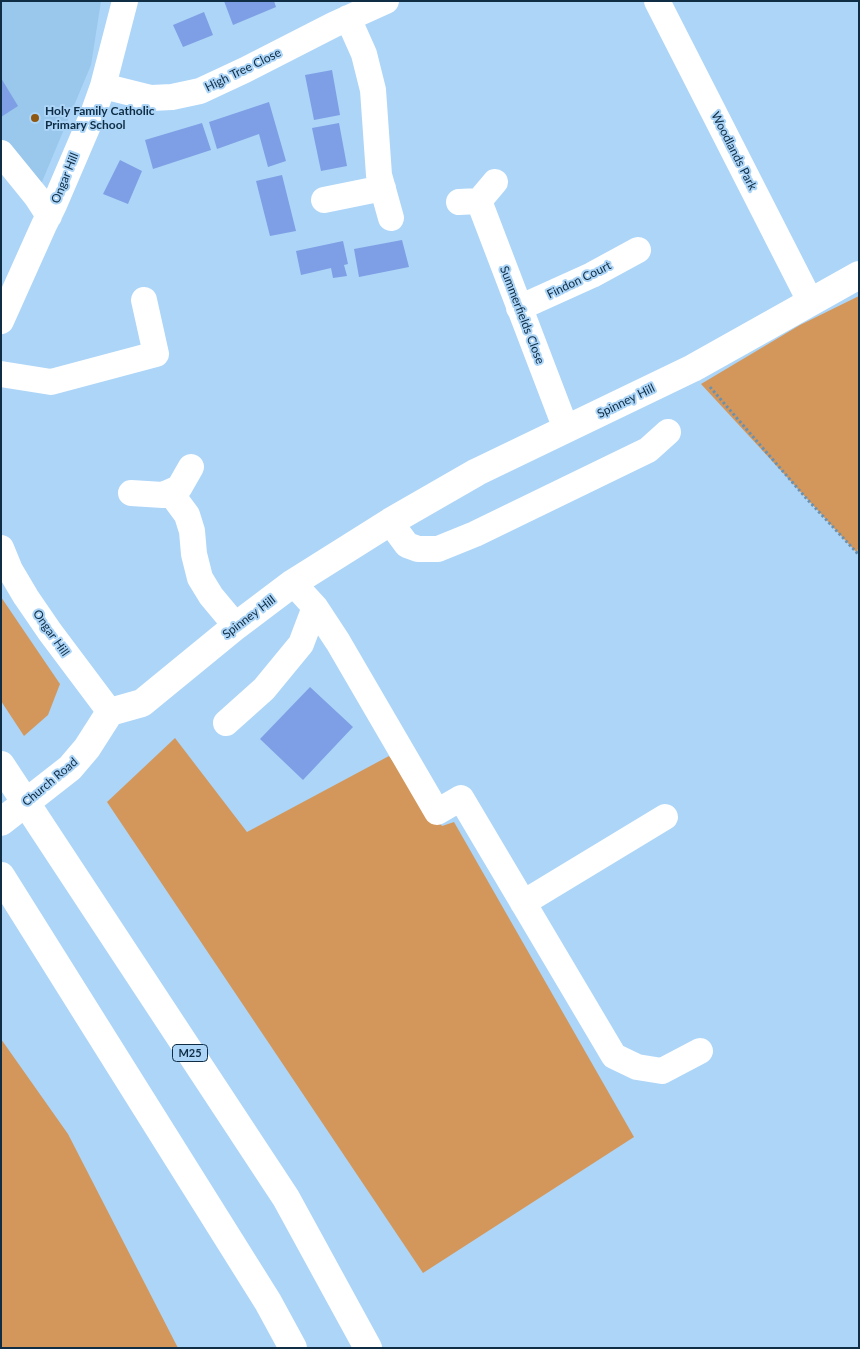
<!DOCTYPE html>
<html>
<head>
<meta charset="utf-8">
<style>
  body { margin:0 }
  #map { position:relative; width:860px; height:1349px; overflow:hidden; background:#acd5f8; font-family:Lato,sans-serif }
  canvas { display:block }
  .frame { position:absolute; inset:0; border:2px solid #0f2d44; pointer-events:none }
</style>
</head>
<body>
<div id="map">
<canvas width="860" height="1349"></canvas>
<div class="frame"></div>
</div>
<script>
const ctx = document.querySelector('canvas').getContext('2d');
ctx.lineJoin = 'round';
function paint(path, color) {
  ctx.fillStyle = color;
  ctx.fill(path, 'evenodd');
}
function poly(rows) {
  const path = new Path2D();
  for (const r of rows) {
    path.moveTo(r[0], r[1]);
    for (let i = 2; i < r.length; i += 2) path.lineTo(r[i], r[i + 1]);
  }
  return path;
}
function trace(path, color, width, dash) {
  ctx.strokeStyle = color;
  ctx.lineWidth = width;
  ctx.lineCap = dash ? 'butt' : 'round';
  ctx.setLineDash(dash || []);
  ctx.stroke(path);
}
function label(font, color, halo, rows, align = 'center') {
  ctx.font = font + ' Lato,sans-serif';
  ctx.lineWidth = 4;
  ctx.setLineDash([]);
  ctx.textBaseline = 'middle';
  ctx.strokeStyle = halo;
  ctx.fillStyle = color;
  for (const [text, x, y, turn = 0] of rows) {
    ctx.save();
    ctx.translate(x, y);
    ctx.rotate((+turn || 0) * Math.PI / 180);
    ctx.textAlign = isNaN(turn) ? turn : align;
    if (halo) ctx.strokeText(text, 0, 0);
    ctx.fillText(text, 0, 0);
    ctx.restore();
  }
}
const built = poly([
  [1,1,101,1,91,65,36,196,1,170]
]);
const green = poly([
  [859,296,859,544,857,553,701,384,800,325],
  [1,597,60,684,48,715,24,736,1,701],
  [175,738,247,832,389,756,442,826,454,822,634,1137,423,1273,107,802],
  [1,1039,68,1134,178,1348,1,1348]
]);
const building = poly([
  [224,1,274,1,276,7,233,25],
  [204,12,213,35,183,47,173,25],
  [332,70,340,115,314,120,305,75],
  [1,78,18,106,1,117],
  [269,102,286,161,268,167,259,134,217,149,209,122],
  [202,123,211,150,153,169,145,140],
  [339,123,347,166,321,171,312,128],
  [120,160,142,171,128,204,103,194],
  [282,175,296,231,270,236,256,181],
  [402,240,409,267,359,277,354,249],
  [343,241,348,264,344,265,347,276,333,278,331,268,301,275,296,251],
  [310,687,353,727,303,780,260,739]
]);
const path = poly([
  [710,387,806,498,859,555]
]);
const minor = poly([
  [657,1,810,301],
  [348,18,364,54,373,90,379,175,391,218],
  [103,86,151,98,172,97,200,91,245,70,333,25,386,1],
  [1,153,36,196,49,216],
  [324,200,383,188],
  [479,201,566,429],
  [459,202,479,201,495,182],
  [519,308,592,275,638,250],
  [1,321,44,225,54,205,93,114,103,86,125,1],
  [1,374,51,382,156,354,144,300],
  [170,492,187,515,192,531,194,554,200,578,211,596,236,626],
  [131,493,163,495,179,488,191,467],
  [390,522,407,545,418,549,438,549,475,534,648,450,668,432],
  [1,548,10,570,26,597,50,632,110,712],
  [293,583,315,607,338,642,437,812,461,798,614,1056,637,1067,662,1071,700,1051],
  [226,723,264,689,301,644,315,607],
  [523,903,665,817]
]);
const major = poly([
  [1,822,70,768,87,748,110,712,142,703,236,626,293,583,390,522,477,472,693,368,859,275]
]);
const highway = poly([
  [1,765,286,1198,368,1348],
  [1,876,268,1302,293,1348]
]);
const markers = [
  [35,118,5,"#8f5610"]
];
const shields = [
  [190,1053,35]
];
const shieldNames = [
  ["M25",190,1053]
];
const streetNames = [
  ["High Tree Close",243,70,-26],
  ["Woodlands Park",734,151,63],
  ["Ongar Hill",65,178,-68],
  ["Findon Court",579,280,-26],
  ["Summerfields Close",522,315,69],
  ["Spinney Hill",626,401,-26],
  ["Spinney Hill",249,617,-37],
  ["Ongar Hill",51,633,55],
  ["Church Road",50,782,-40]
];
const poiNames = [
  ["Holy Family Catholic",45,111],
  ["Primary School",45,125]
];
paint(built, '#9ac7ec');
paint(green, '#d3975b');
paint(building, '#7e9fe5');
trace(path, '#6c91af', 3, [2.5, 2.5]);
trace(minor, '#fff', 26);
trace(major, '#fff', 28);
trace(highway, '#fff', 28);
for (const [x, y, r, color] of markers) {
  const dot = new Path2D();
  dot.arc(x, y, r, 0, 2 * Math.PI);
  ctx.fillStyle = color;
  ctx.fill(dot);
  trace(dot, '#acd5f8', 2);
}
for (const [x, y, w] of shields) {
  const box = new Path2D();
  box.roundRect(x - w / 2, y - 8.5, w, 17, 4);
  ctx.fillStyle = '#acd5f8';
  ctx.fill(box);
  trace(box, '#0f2d44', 1);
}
label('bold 11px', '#0f2d44', null, shieldNames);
label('12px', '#0f2d44', '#acd5f8', streetNames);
label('bold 12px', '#0f2d44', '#acd5f8', poiNames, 'left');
</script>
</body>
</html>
